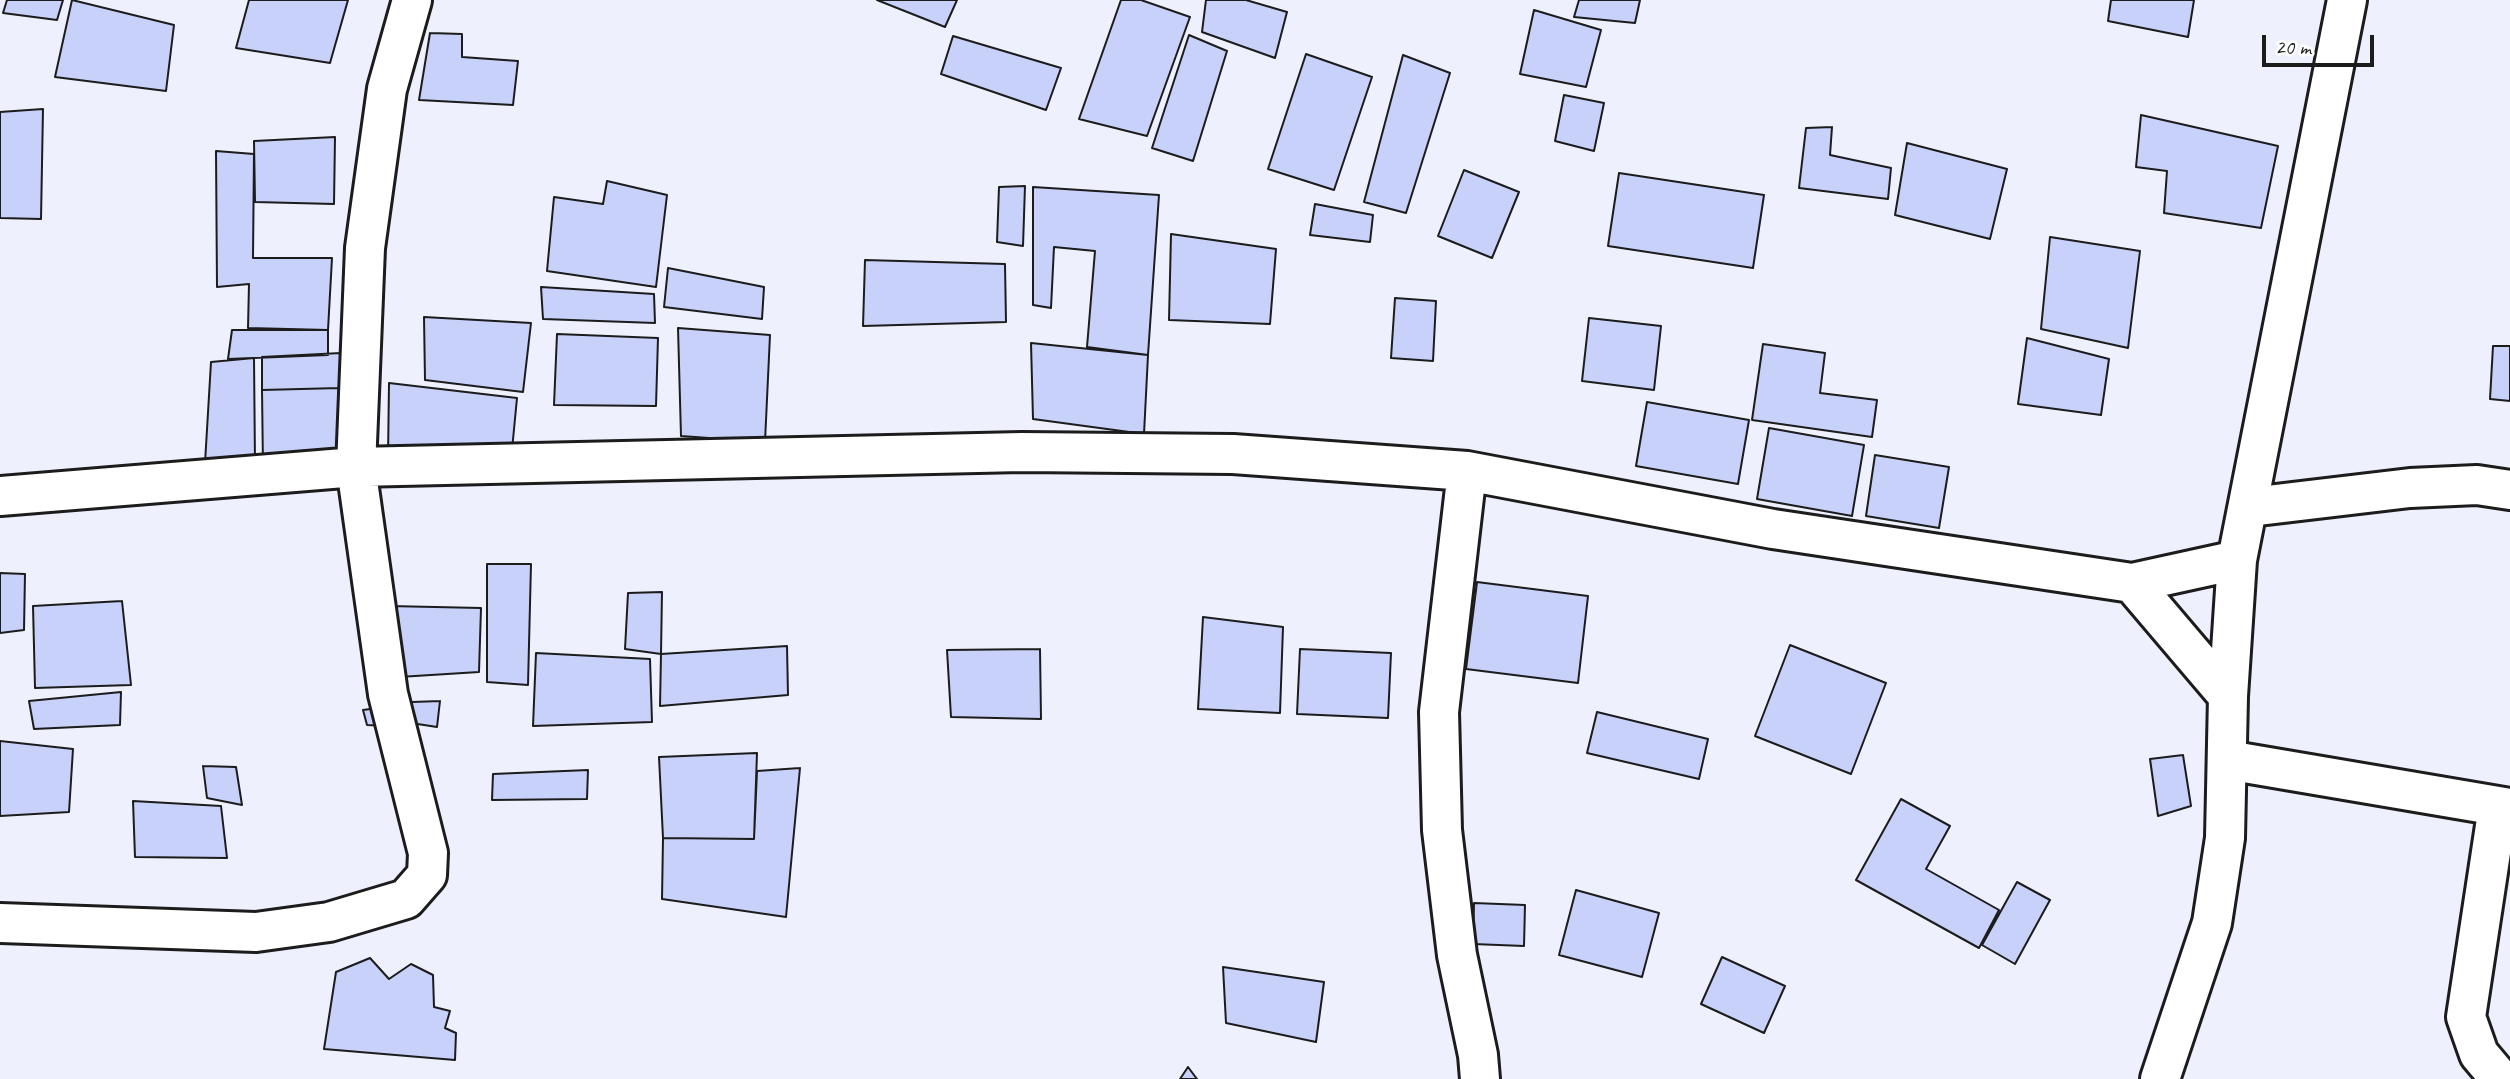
<!DOCTYPE html>
<html>
<head>
<meta charset="utf-8">
<style>
  body { margin:0 }
  #map { position:relative; width:2510px; height:1079px; overflow:hidden; background:#eef1fd; font-family:Caveat,sans-serif }
  canvas { display:block }
  .scale { position:absolute; left:2262px; top:35px; width:112px; height:32px; box-sizing:border-box; border:4px solid #1c1c1c; border-top:0; padding-left:9px; font-size:21px; line-height:24px; white-space:nowrap; color:#1c1c1c; -webkit-text-stroke:5px #fff; paint-order:stroke }
</style>
</head>
<body>
<div id="map">
<canvas width="2510" height="1079"></canvas>
<div class="scale">20 m</div>
</div>
<script>
const ctx = document.querySelector('canvas').getContext('2d');
ctx.lineJoin = 'round';
function paint(path, color) {
  ctx.fillStyle = color;
  ctx.fill(path, 'evenodd');
}
function poly(rows) {
  const path = new Path2D();
  for (const r of rows) {
    path.moveTo(r[0], r[1]);
    for (let i = 2; i < r.length; i += 2) path.lineTo(r[i], r[i + 1]);
  }
  return path;
}
function trace(path, color, width, dash) {
  ctx.strokeStyle = color;
  ctx.lineWidth = width;
  ctx.lineCap = dash ? 'butt' : 'round';
  ctx.setLineDash(dash || []);
  ctx.stroke(path);
}
const building = poly([
  [7,0,63,0,57,20,3,13,7,0],
  [72,0,174,25,166,91,55,77,72,0],
  [249,0,348,0,330,63,236,48,249,0],
  [877,0,957,0,945,27,877,0],
  [1121,0,1141,0,1190,17,1147,136,1079,119,1121,0],
  [1206,0,1246,0,1287,12,1275,58,1202,32,1206,0],
  [1579,0,1640,0,1635,23,1574,17,1579,0],
  [2111,0,2194,0,2188,37,2108,21,2111,0],
  [1534,10,1601,30,1586,87,1520,74,1534,10],
  [430,33,462,34,462,57,518,61,513,105,419,100,430,33],
  [1189,35,1227,51,1193,161,1152,148,1189,35],
  [953,36,1061,68,1046,110,941,74,953,36],
  [1306,54,1372,77,1334,190,1268,169,1306,54],
  [1403,55,1450,73,1406,213,1364,202,1403,55],
  [1564,95,1604,103,1594,151,1555,141,1564,95],
  [43,109,41,219,0,218,0,112,43,109],
  [2141,115,2278,146,2261,228,2164,213,2167,171,2136,167,2141,115],
  [1832,127,1830,155,1891,168,1888,199,1799,188,1806,128,1832,127],
  [335,137,334,204,255,202,254,141,335,137],
  [1907,143,2007,169,1990,239,1895,215,1907,143],
  [216,151,254,154,253,258,332,258,328,330,248,328,249,284,217,287,216,151],
  [1464,170,1519,192,1492,258,1438,236,1464,170],
  [1619,173,1764,195,1753,268,1608,246,1619,173],
  [607,181,667,195,656,287,547,271,554,197,603,204,607,181],
  [1025,186,1023,246,997,242,999,187,1025,186],
  [1033,187,1159,195,1148,355,1087,347,1095,251,1054,247,1051,308,1033,305,1033,187],
  [1315,204,1373,215,1370,242,1310,235,1315,204],
  [1171,234,1276,249,1270,324,1169,320,1171,234],
  [2050,237,2140,251,2128,348,2041,329,2050,237],
  [865,260,1005,264,1006,322,863,326,865,260],
  [668,268,764,287,762,319,664,307,668,268],
  [541,287,654,294,655,323,543,319,541,287],
  [1395,298,1436,301,1433,361,1391,358,1395,298],
  [424,317,531,323,523,392,425,380,424,317],
  [1589,318,1661,326,1654,390,1582,381,1589,318],
  [678,328,770,335,765,442,681,436,678,328],
  [232,330,328,330,328,355,228,359,232,330],
  [557,334,658,338,656,406,554,405,557,334],
  [2027,338,2109,359,2101,415,2018,404,2027,338],
  [1031,343,1148,355,1144,434,1033,419,1031,343],
  [1763,344,1825,353,1820,393,1877,400,1872,437,1752,420,1763,344],
  [2493,346,2510,346,2510,401,2490,399,2493,346],
  [341,353,340,388,262,390,262,357,341,353],
  [254,358,255,463,205,463,211,362,254,358],
  [389,383,517,398,512,450,388,458,389,383],
  [340,388,340,461,263,468,262,390,340,388],
  [1647,402,1749,420,1738,484,1636,466,1647,402],
  [1769,428,1864,445,1852,516,1757,499,1769,428],
  [1875,455,1949,467,1939,528,1866,516,1875,455],
  [487,564,531,564,528,685,487,682,487,564],
  [0,573,25,574,24,630,0,633,0,573],
  [1477,582,1588,596,1578,683,1466,669,1477,582],
  [662,592,661,654,625,649,628,593,662,592],
  [122,601,131,685,35,688,33,606,122,601],
  [389,606,481,608,479,672,399,677,389,606],
  [1203,617,1283,627,1280,713,1198,709,1203,617],
  [1790,645,1886,683,1851,774,1755,736,1790,645],
  [787,646,788,695,660,706,661,654,787,646],
  [1040,649,1041,719,951,717,947,650,1040,649],
  [1300,649,1391,653,1388,718,1297,714,1300,649],
  [536,653,650,659,652,722,533,726,536,653],
  [121,692,120,725,34,729,29,701,121,692],
  [440,701,437,727,411,723,412,702,440,701],
  [385,707,388,726,367,725,363,710,385,707],
  [1597,712,1708,739,1699,779,1587,753,1597,712],
  [0,741,73,749,69,812,0,816,0,741],
  [757,753,754,839,663,838,659,757,757,753],
  [2183,755,2191,806,2158,816,2150,759,2183,755],
  [203,766,236,767,242,805,207,798,203,766],
  [800,768,786,917,662,899,663,838,754,839,757,771,800,768],
  [588,770,587,799,492,800,493,774,588,770],
  [1901,799,1950,826,1926,869,1999,910,1979,948,1856,880,1901,799],
  [133,801,221,806,227,858,135,857,133,801],
  [2017,882,2050,900,2015,964,1982,945,2017,882],
  [1576,890,1659,913,1642,977,1559,955,1576,890],
  [1474,903,1525,905,1524,946,1473,944,1474,903],
  [1722,957,1785,986,1764,1033,1701,1004,1722,957],
  [370,958,389,979,411,964,433,975,434,1007,450,1011,445,1028,456,1033,455,1060,324,1049,336,972,370,958],
  [1223,967,1324,982,1316,1042,1226,1023,1223,967],
  [1188,1067,1197,1079,1180,1079,1188,1067]
]);
const street = poly([
  [1467,471,1439,712,1442,830,1457,955,1478,1055,1480,1079],
  [0,496,356,467,1022,452,1233,454,1467,471,1773,529,2132,583,2237,560],
  [2250,507,2410,488,2477,485,2510,490],
  [2132,583,2228,696],
  [2227,760,2510,808],
  [2498,806,2466,1017,2479,1054,2500,1079],
  [0,923,256,932,329,922,406,899,427,875,428,853,388,694,356,467,365,248,387,89,412,0],
  [2160,1079,2212,923,2225,838,2228,696,2237,560,2347,0]
]);
paint(building, '#c8d1f9');
trace(building, '#1c1c1c', 2);
trace(street, '#1c1c1c', 44);
trace(street, '#fff', 38);
</script>
</body>
</html>
